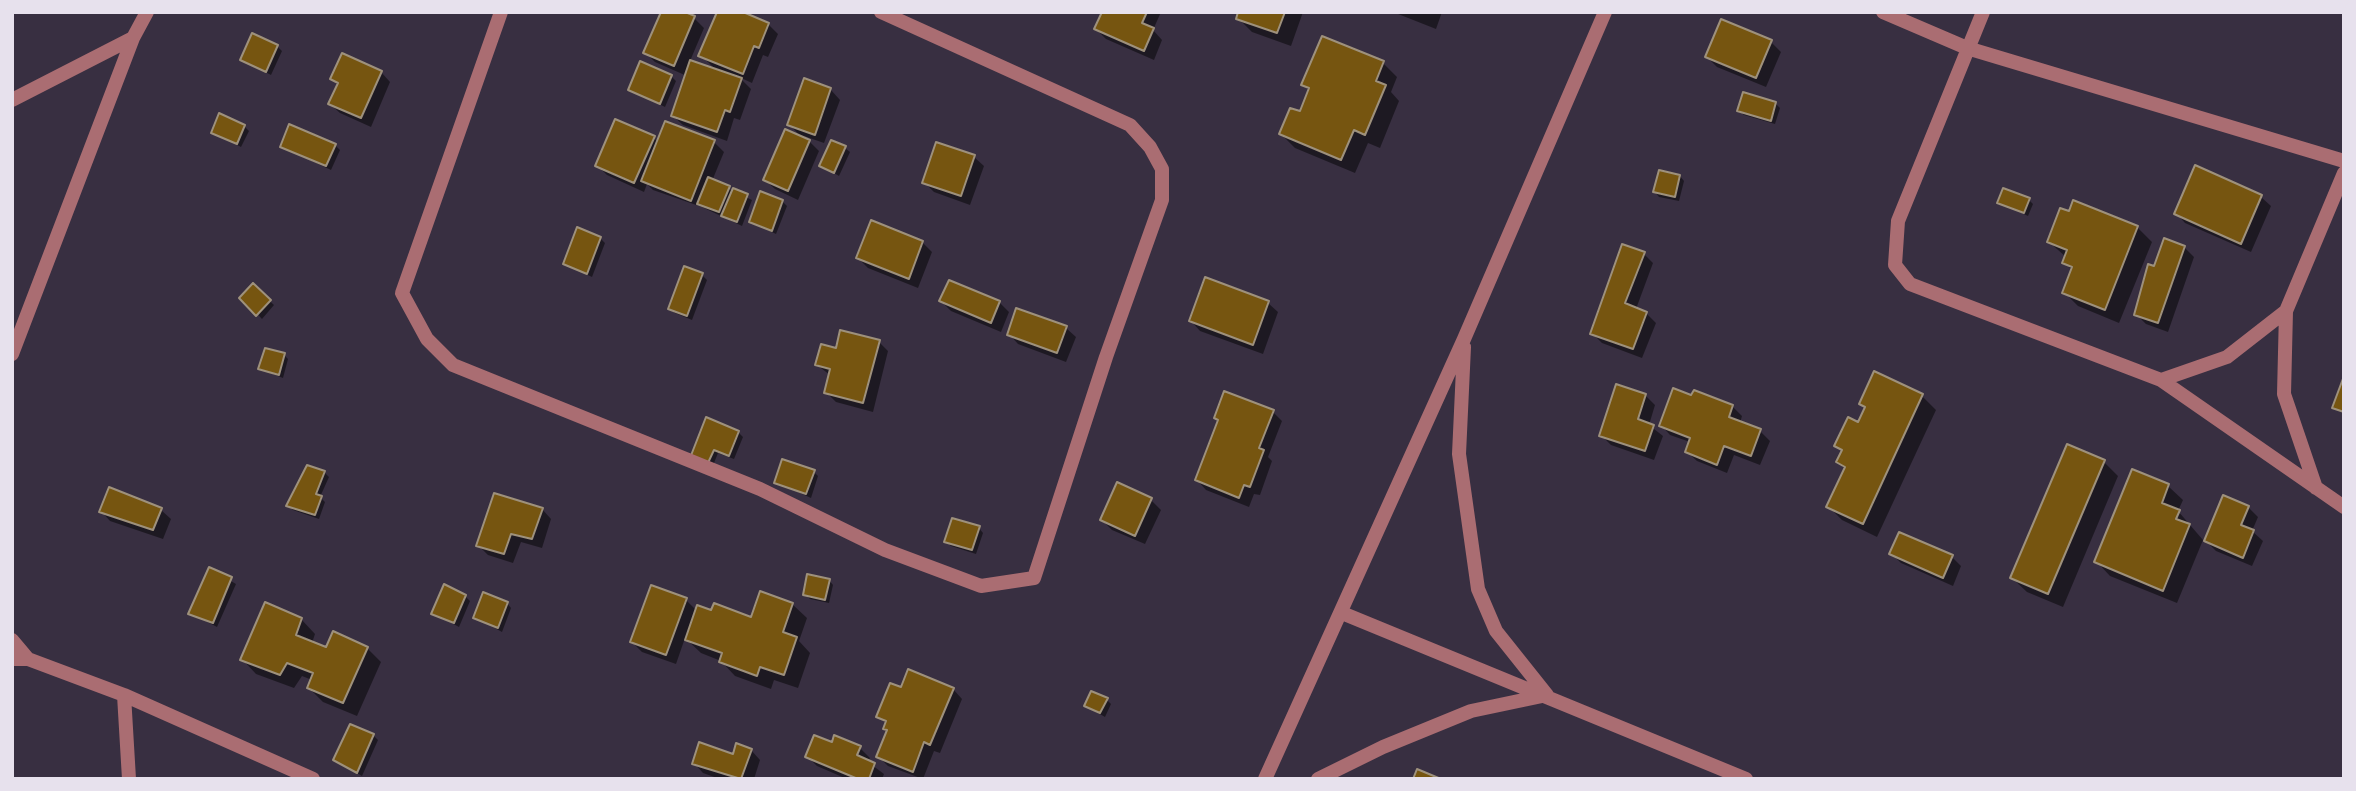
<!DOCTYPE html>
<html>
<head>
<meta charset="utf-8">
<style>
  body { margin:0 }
  #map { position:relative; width:2356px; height:791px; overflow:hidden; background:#382f41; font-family:"Times New Roman",serif }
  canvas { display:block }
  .frame { position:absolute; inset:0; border:14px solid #e7e1ed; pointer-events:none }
</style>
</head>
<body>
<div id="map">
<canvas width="2356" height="791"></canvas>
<div class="frame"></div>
</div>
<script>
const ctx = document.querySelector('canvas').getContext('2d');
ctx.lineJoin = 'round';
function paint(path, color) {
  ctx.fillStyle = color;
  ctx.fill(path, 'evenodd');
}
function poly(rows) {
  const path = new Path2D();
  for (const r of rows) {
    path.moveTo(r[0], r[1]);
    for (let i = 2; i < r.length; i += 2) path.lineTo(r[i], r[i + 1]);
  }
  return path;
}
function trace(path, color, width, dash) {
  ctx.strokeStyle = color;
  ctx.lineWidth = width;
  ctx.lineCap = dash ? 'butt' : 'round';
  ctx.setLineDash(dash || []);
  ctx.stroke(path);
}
const shadow = poly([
  [681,12,694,18,704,28,690,61,716,70,701,55,768,24,778,34,768,57,763,55,752,83,739,77,751,89,740,120,734,118,727,141,683,125,673,116,687,76,655,62,646,53],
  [1104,12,1161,12,1153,30,1162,40,1154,60,1106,39,1096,29],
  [1240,12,1303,12,1291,46,1252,32,1238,18],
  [1393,12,1442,12,1436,29],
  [1771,42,1781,52,1766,87,1717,67,1707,57],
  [277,46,282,51,271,75,242,60],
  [1383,63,1397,77,1391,92,1399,101,1380,148,1368,143,1355,173,1295,148,1281,134,1301,113,1310,91,1303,85],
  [381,72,390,82,371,127,340,113,330,104,339,85,332,79],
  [671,76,676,81,665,107,630,90],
  [805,81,831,90,840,100,824,143,804,136,819,151,798,200,775,189,765,180,803,139,789,124],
  [1775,103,1780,108,1775,124,1744,115,1739,110],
  [244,126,249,131,241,147,213,132],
  [654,138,658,142,714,142,724,152,712,181,752,200,742,226,702,207,653,190,647,184,644,192,607,175,597,165],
  [335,145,340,150,331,170,282,147],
  [845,148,850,152,839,176,821,165],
  [974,157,984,166,970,205,934,192,924,182],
  [2196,167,2261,197,2271,206,2251,252,2185,223,2176,213],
  [1680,176,1684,181,1679,201,1659,197,1655,192],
  [2029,200,2033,204,2028,216,1999,202],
  [782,201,787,206,776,234,751,222],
  [2074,202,2137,227,2152,242,2119,323,2078,306,2064,292,2073,271,2064,263,2066,257,2049,242],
  [600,238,605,243,592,277,565,264],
  [922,242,932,252,918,288,868,268,858,258],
  [2184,247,2194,257,2168,332,2146,324,2136,314,2144,290,2141,287,2149,266,2156,269],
  [1644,254,1653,263,1636,309,1646,313,1656,323,1642,358,1602,343,1592,333],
  [702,275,707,280,692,320,675,313,670,309],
  [1206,280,1268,303,1278,312,1263,354,1200,331,1191,321],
  [254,286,274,305,262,319,242,298],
  [941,301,999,302,1009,312,1001,332,951,311],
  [1066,328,1076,337,1066,362,1018,344,1009,334],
  [879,342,888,351,873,412,836,402,826,392,830,375,817,365,837,350],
  [284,355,288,359,283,378,260,369],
  [1875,373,1922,396,1936,410,1877,537,1842,520,1828,506,1845,469,1838,462,1843,452,1837,446,1859,424,1866,409,1861,404],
  [1618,386,1646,396,1655,405,1649,425,1663,436,1654,460,1611,445,1601,435],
  [1692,397,1732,406,1742,416,1740,423,1760,431,1770,441,1760,465,1734,455,1727,473,1697,461,1687,452,1690,442,1670,435,1661,425],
  [1273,412,1282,421,1268,457,1272,461,1260,495,1254,494,1249,507,1206,490,1197,480,1219,422,1216,418],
  [738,432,743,437,734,459,718,453,712,468,697,462],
  [2104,462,2118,476,2063,607,2027,592,2012,578],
  [2133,471,2168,486,2183,500,2178,511,2203,540,2177,603,2110,576,2096,561],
  [324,472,329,477,320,497,325,502,319,519,293,510,288,505],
  [814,472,818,476,811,498,776,482],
  [1151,500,1161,510,1145,544,1112,530,1102,520],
  [2248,507,2258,517,2252,531,2263,541,2252,566,2216,551,2206,541],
  [542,509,551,519,542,548,521,542,513,563,488,555,478,545],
  [161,510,171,519,163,539,110,521,101,511],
  [979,528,983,533,976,554,951,546,946,541],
  [1891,553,1952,557,1961,566,1953,586,1901,563],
  [210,569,236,584,217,627,190,613],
  [829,580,833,585,829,603,810,599,805,594],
  [465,596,470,601,459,627,433,613],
  [686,600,697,611,752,619,792,604,807,618,799,641,810,653,798,688,774,680,771,689,735,676,721,661,701,653,685,638,676,664,642,652,632,642],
  [507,603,511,608,502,632,475,617],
  [301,619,315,634,312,643,327,649,367,648,381,662,357,716,323,702,309,688,312,680,302,676,294,688,256,674,242,659],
  [953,689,962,699,940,753,934,751,923,779,888,766,878,756,888,731,887,724,879,716,902,690],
  [1107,700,1111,704,1105,717,1086,706],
  [373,735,378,740,362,776,335,760],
  [832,745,860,748,870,758,868,762,884,774,882,779,847,779,817,766,807,756],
  [751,750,760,760,754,779,720,779,703,773,694,763]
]);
const building = poly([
  [661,12,685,12,695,16,674,66,643,53,661,12],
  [717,12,743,12,769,23,759,48,754,46,743,74,698,56,717,12],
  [1102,12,1147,12,1142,23,1154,28,1144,51,1094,29,1102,12],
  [1238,12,1285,12,1277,33,1236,19,1238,12],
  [1721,19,1772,40,1756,78,1705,57,1721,19],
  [252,33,278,45,266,72,240,60,252,33],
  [1322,36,1384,61,1376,81,1386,85,1365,135,1354,130,1341,160,1279,134,1290,108,1300,111,1309,88,1301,85,1322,36],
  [342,53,382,71,361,118,328,104,338,83,330,79,342,53],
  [690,60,742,78,730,112,725,110,717,132,671,116,690,60],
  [640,61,672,75,660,104,628,90,640,61],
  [804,78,831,88,815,135,787,125,804,78],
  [1743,92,1776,102,1771,121,1737,111,1743,92],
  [219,113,245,125,237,144,211,133,219,113],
  [615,119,655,136,634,183,595,166,615,119],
  [665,121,715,140,691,201,641,181,665,121],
  [289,124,336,144,326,166,280,147,289,124],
  [785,129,810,140,788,191,763,180,785,129],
  [831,140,846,146,834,173,819,166,831,140],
  [936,142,975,155,961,196,922,183,936,142],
  [2195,165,2262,195,2241,244,2174,214,2195,165],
  [1659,170,1680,175,1675,197,1653,192,1659,170],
  [708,177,730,186,719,212,697,204,708,177],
  [733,188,748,194,737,222,721,216,733,188],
  [2003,188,2030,198,2024,213,1997,203,2003,188],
  [760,191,783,200,772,231,749,222,760,191],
  [2073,200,2138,226,2105,310,2062,293,2072,267,2062,263,2067,250,2047,242,2060,208,2069,211,2073,200],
  [871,220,923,241,909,279,856,258,871,220],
  [577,227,601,237,587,274,563,264,577,227],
  [2164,238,2185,246,2158,323,2134,315,2148,264,2154,266,2164,238],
  [1622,244,1645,252,1625,303,1647,312,1633,349,1590,334,1622,244],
  [684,266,703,273,687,316,668,309,684,266],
  [1205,277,1269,301,1253,345,1189,321,1205,277],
  [949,280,1000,301,991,323,939,301,949,280],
  [253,283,271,300,256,316,239,298,253,283],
  [1016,308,1067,326,1057,353,1007,335,1016,308],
  [840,330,880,340,863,403,824,393,830,369,815,365,821,344,836,348,840,330],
  [265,348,285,353,279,375,258,369,265,348],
  [1874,371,1923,394,1863,524,1826,507,1845,467,1836,462,1842,450,1834,446,1848,417,1858,422,1865,407,1859,404,1874,371],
  [2344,376,2344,412,2332,408,2344,376],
  [1616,384,1646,394,1638,419,1654,425,1645,451,1599,436,1616,384],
  [1673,388,1691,395,1694,390,1733,405,1729,417,1761,429,1751,456,1724,446,1717,465,1685,452,1690,438,1659,426,1673,388],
  [1224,391,1274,410,1259,448,1264,450,1250,487,1244,485,1239,498,1195,480,1218,420,1214,418,1224,391],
  [706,417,739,431,729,456,714,450,707,465,690,458,706,417],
  [2067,444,2105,460,2048,594,2010,578,2067,444],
  [782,459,815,470,806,494,774,483,782,459],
  [307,465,325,471,316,494,322,496,315,515,286,506,307,465],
  [2132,469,2169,484,2162,503,2180,510,2176,519,2190,524,2163,591,2094,562,2132,469],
  [1117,482,1152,498,1135,536,1100,520,1117,482],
  [109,487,162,508,153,530,99,512,109,487],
  [494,493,543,508,532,539,511,534,504,554,476,546,494,493],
  [2223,495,2249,506,2241,525,2254,530,2243,558,2204,541,2223,495],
  [952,518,980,526,972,550,944,542,952,518],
  [1899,532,1953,555,1943,578,1889,554,1899,532],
  [209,567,232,577,213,623,188,614,209,567],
  [807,574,830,579,825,600,803,595,807,574],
  [444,584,466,595,454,623,431,614,444,584],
  [651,585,687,598,666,655,630,642,651,585],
  [760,591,793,603,783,632,797,637,784,675,760,667,757,676,719,662,722,653,685,640,697,605,711,610,714,603,751,617,760,591],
  [483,592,508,602,498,628,473,618,483,592],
  [265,602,302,618,296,635,326,647,333,631,368,647,343,703,307,688,313,673,287,663,280,675,240,660,265,602],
  [908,669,954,688,930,745,924,742,913,772,876,757,887,730,883,729,886,721,876,717,890,683,901,687,908,669],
  [1091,691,1108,698,1100,713,1084,706,1091,691],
  [350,724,374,734,357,773,333,760,350,724],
  [814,735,832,742,834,735,861,746,857,755,875,763,869,779,858,779,805,757,814,735],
  [699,742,733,754,736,743,752,749,741,779,692,764,699,742],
  [1417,769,1441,779,1413,779,1417,769]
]);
const street = poly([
  [501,12,402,293,427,339,453,365,760,489,885,550,981,586,1034,578,1106,357,1162,200,1162,169,1150,147,1130,125,881,12],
  [1883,12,1967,48,2344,161],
  [1983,12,1898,221,1895,265,1910,284,2161,380,2344,507],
  [12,100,133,38],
  [2286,311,2284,394,2316,488],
  [12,354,133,38,147,12],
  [2161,380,2227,357,2286,311,2344,173],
  [1342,613,1746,779],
  [12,640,28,659],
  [12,659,28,659,124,695,313,779],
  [124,695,129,779],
  [1265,779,1464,339,1605,12],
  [1318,779,1383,747,1471,711,1547,695,1496,631,1478,589,1459,454,1464,347]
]);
paint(shadow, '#0007');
paint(building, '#765510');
trace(building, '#9e917c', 2);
trace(street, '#aa6d72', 14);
</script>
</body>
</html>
